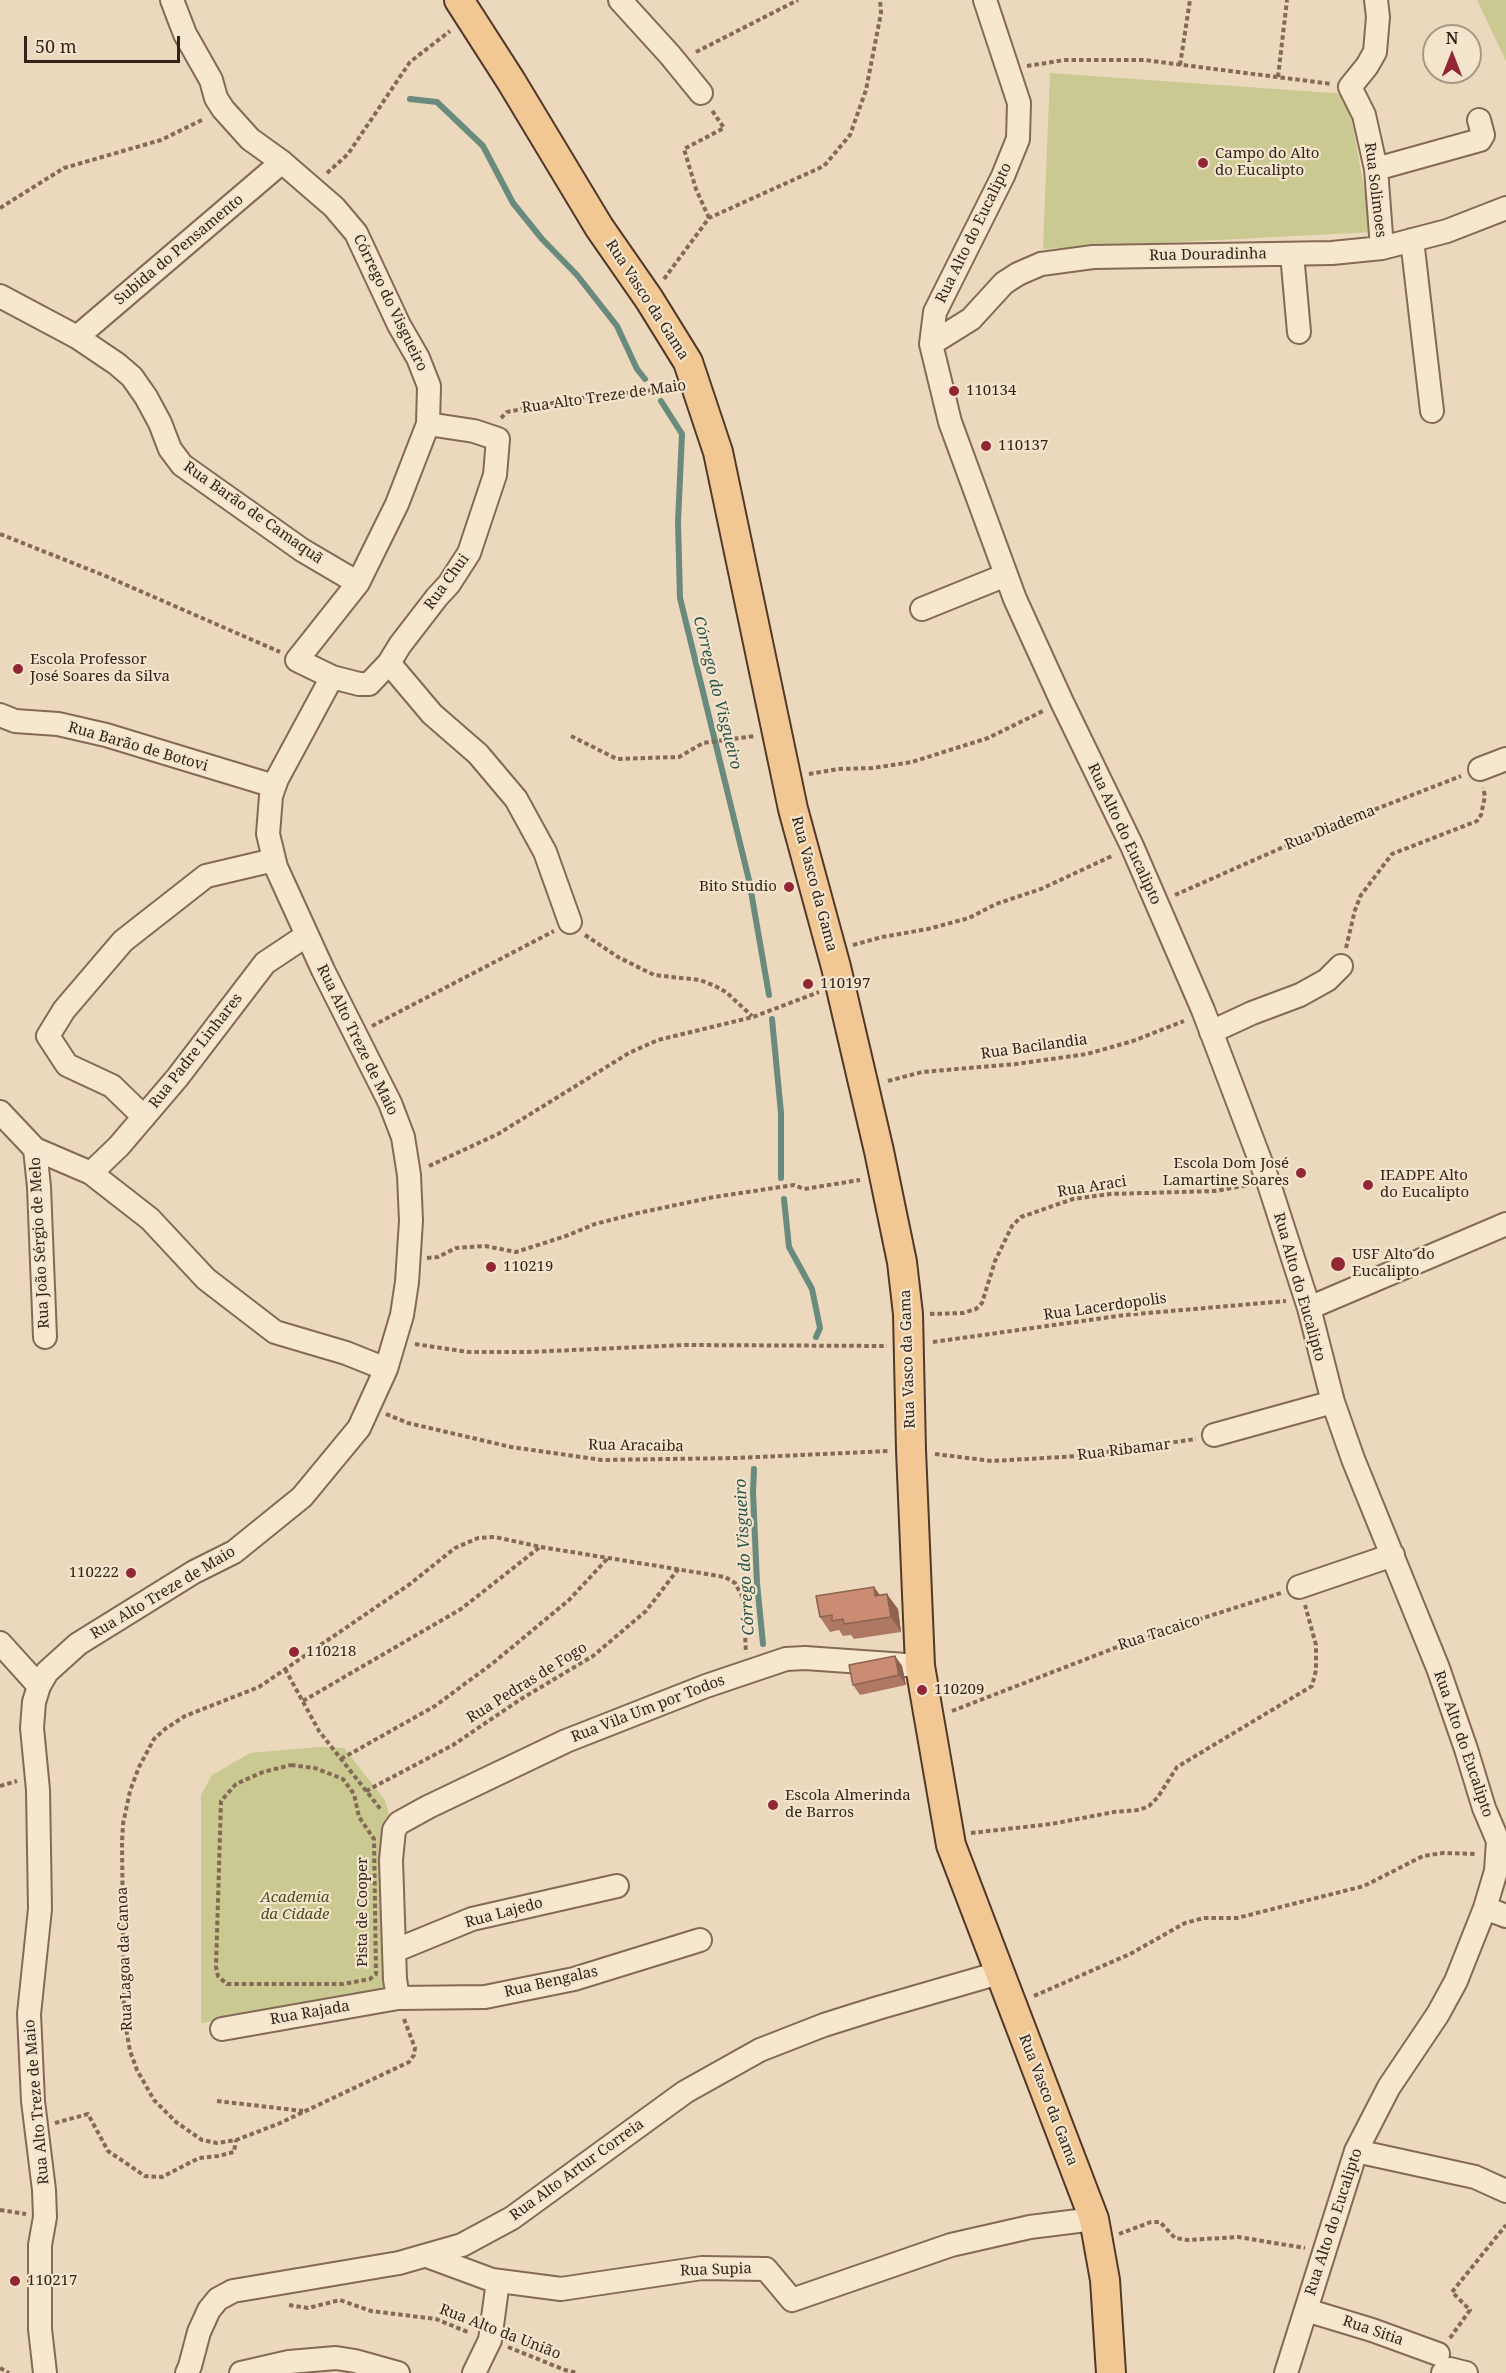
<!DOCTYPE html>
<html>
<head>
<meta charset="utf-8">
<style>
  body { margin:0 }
  #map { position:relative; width:1506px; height:2373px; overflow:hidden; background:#ecd8bc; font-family:"Noto Serif",serif }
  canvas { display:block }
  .north { position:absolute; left:1422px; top:24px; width:60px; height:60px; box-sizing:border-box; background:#f4e4cc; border:2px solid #a79785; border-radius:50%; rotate:0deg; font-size:16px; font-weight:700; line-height:24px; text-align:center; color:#33241b }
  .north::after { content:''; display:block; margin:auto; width:21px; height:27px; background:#912735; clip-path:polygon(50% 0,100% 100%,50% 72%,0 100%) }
  .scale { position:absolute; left:24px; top:36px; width:156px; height:27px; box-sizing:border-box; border:3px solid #33241b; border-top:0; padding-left:8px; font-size:18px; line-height:21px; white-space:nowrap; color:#33241b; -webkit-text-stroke:4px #f4e4cc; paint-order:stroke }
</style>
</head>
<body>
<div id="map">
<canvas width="1506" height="2373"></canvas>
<div class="north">N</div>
<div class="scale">50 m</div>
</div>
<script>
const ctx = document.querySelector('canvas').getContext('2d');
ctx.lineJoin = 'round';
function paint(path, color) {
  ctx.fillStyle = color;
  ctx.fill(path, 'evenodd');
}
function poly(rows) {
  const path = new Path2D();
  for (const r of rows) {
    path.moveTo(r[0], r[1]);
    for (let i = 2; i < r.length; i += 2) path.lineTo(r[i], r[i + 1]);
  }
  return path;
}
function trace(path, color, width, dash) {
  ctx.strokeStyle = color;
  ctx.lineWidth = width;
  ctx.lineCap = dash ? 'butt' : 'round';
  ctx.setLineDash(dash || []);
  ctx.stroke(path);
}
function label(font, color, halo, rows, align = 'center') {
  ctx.font = font + ' "Noto Serif",serif';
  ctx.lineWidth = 4.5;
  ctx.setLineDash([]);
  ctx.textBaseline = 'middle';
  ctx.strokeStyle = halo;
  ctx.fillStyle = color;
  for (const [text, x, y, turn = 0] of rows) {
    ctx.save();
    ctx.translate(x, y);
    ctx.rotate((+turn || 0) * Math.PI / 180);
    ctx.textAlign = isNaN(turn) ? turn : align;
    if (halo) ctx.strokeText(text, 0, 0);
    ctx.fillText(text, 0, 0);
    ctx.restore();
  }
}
const green = poly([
  [1477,0,1506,0,1506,61],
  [1050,73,1347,94,1372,232,1043,249],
  [317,1747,344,1748,385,1800,390,1819,399,1993,201,2023,201,1795,212,1775,250,1753]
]);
const stream = poly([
  [410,99,437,102,483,146,513,203,542,239,577,275,617,326,637,369,645,379],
  [661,401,682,434,678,522,680,598,749,880,769,995],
  [772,1019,781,1113,781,1178],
  [784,1199,789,1247,812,1289,820,1328,816,1337],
  [754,1469,753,1492,757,1583,763,1644]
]);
const path = poly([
  [696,52,798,0],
  [1180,65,1190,0],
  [1027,66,1065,60,1144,60,1332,84],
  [1278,77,1287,0],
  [327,173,348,154,410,62,450,31],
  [0,208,64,168,161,140,204,119],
  [709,218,696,189,684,149,724,128,711,109],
  [664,279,709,218,824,166,850,135,866,90,881,13,880,0],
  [501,418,507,412,573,399,672,388],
  [0,534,108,577,280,652],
  [571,736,617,759,679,757,703,743,755,736],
  [809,774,838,769,873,768,912,762,988,738,1045,710],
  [1175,895,1322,830,1461,776],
  [585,935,618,957,654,975,700,980,715,986,726,992,752,1016],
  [853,945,882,937,928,929,969,918,996,904,1041,889,1114,855],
  [1346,948,1355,910,1361,895,1392,854,1477,821,1481,815,1485,796,1483,788],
  [372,1026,554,931],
  [888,1081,922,1072,1016,1064,1087,1054,1133,1041,1184,1021],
  [429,1166,498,1134,629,1053,658,1040,753,1017,819,992],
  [427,1258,438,1257,456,1248,485,1246,516,1252,566,1236,595,1224,638,1213,714,1197,794,1185,804,1189,860,1180],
  [930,1314,963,1313,976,1309,982,1303,995,1261,1012,1226,1021,1217,1073,1199,1110,1194,1215,1191,1249,1185],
  [933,1342,1125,1315,1286,1301],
  [415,1344,468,1352,528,1352,685,1345,887,1346],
  [386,1414,408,1423,511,1447,602,1460,736,1458,889,1451],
  [935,1454,992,1461,1079,1456,1196,1439],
  [285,1669,319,1731,382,1811],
  [303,1701,461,1609,540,1547],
  [952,1711,1138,1639,1281,1593],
  [341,1759,435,1706,493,1663,569,1600,608,1558],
  [291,1765,315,1768,343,1779,354,1794,359,1817,374,1839,376,1974,370,1979,343,1984,227,1984,218,1976,216,1967,221,1801,236,1784,263,1772,291,1765],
  [0,1786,17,1781],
  [366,1791,453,1745,521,1699,593,1656,646,1611,679,1568],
  [971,1833,1051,1824,1114,1812,1139,1810,1149,1806,1158,1797,1177,1767,1312,1686,1316,1670,1316,1645,1305,1605],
  [1034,1996,1130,1954,1185,1923,1204,1918,1237,1918,1364,1886,1423,1856,1443,1853,1477,1854],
  [404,2019,415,2048,414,2055,409,2062,278,2124,236,2140,217,2143,202,2140,176,2122,154,2100,137,2070,130,2051,124,2017,122,1843,123,1824,130,1791,139,1767,154,1739,165,1729,185,1716,259,1687,410,1584,455,1548,478,1538,495,1537,541,1547,725,1577,735,1583,743,1598,746,1653],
  [217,2101,303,2111],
  [55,2123,88,2114,108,2151,145,2176,162,2177,199,2158,218,2156,234,2152,236,2140],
  [0,2210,26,2214],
  [1119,2234,1151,2222,1160,2222,1175,2238,1188,2240,1238,2237,1305,2248],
  [289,2305,308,2308,340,2300,371,2311,436,2319,470,2333],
  [1450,2338,1470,2310,1452,2292,1506,2225],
  [508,2347,565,2370,577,2373],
  [0,2368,9,2373]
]);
const minor = poly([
  [172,0,185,34,211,80,216,98,223,109,250,139,282,162,334,207,356,233,399,325,418,358,429,386,428,424,397,504,358,583,297,660,332,677,359,684,369,684,389,663,400,645,437,597,449,584,469,553,495,475,498,439,474,431,428,424],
  [620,0,670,55,701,93],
  [985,0,1019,103,1018,139,1003,176,935,312,931,344,950,422,1015,599,1062,702,1132,846,1203,1010,1268,1181,1309,1308,1333,1402,1353,1459,1438,1668,1466,1749,1484,1808,1498,1841,1496,1871,1485,1908,1456,1981,1438,2014,1389,2087,1356,2151,1286,2373],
  [1376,0,1378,17,1375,52,1367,66,1350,87,1364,115,1376,169,1382,248],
  [1376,169,1480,140,1483,135,1479,120],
  [1412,240,1432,411],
  [1292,254,1299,332],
  [0,296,77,337,117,364,132,377,146,397,160,423,170,449,182,465,302,550,358,583],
  [77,337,282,162],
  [931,344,971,319,1004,283,1018,274,1041,264,1093,257,1332,253,1382,248,1447,231,1506,208],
  [922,609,1006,575],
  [389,663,432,714,478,754,516,799,545,852,570,922],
  [0,715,15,721,58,724,106,735,274,786],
  [1480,769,1506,759],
  [1211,1032,1252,1013,1300,995,1327,980,1341,966],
  [0,1112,35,1149,91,1173,150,1219,206,1279,275,1332,346,1353,386,1369],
  [144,1117,112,1086,67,1065,48,1036,64,1010,123,941,206,876,274,860],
  [35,1149,39,1187,45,1337],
  [91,1173,119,1146,177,1078,265,963,307,935],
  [1309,1308,1506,1224],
  [1214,1435,1333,1402],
  [1299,1587,1393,1555],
  [0,1643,39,1686],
  [1485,1908,1506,1916],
  [394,1951,472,1919,617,1886],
  [398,1998,395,1979,391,1860,394,1830,399,1823,428,1807,566,1741,706,1686,786,1659,805,1658,920,1666],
  [222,2029,398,1998,485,1997,574,1979,700,1940],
  [1356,2151,1475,2177,1506,2191],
  [427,2256,492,2280,561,2289,702,2268,766,2269,792,2300,951,2245,1030,2227,1094,2219],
  [1306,2310,1372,2330,1438,2354],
  [45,2373,40,2329,40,2245,45,2217,44,2190,33,2101,29,2014,40,1909,38,1790,32,1728,34,1702,39,1686,47,1672,78,1644,194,1572,234,1552,302,1497,359,1428,386,1369,402,1315,407,1282,411,1221,409,1175,403,1137,390,1103,323,970,276,867,268,834,271,796,277,779,332,677],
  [187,2373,190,2366,199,2332,209,2310,218,2299,233,2291,399,2263,462,2245,512,2218,685,2092,760,2050,824,2025,878,2008,999,1973],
  [241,2373,289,2362,336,2358,355,2361,398,2373],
  [474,2373,490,2340,498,2281],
  [1443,2373,1450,2369,1466,2373]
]);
const major = poly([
  [459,0,511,81,599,227,649,299,688,362,718,452,793,809,836,967,879,1151,902,1262,908,1314,911,1450,920,1666,951,1845,1094,2219,1105,2280,1111,2373]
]);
const wall = poly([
  [874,1587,880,1595,898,1609,901,1632,854,1639,851,1635,843,1636,839,1630,830,1632,820,1617],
  [895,1656,902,1666,906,1685,860,1695,853,1685]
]);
const shadedWall = poly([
  [874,1587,884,1602,875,1596],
  [887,1594,898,1609,901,1632,891,1617],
  [895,1656,902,1666,906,1685,899,1675]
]);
const building = poly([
  [874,1587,875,1596,887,1594,891,1617,844,1624,843,1619,832,1621,832,1615,820,1617,816,1596,874,1587],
  [895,1656,899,1675,853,1685,849,1665,895,1656]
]);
const markers = [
  [1203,163,6,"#912735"],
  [954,391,6,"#912735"],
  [986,446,6,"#912735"],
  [18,669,6,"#912735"],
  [789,887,6,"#912735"],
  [808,984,6,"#912735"],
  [1301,1173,6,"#912735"],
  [1368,1185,6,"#912735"],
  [1338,1264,8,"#912735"],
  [491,1267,6,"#912735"],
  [131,1573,6,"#912735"],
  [294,1652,6,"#912735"],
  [922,1690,6,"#912735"],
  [773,1805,6,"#912735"],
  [15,2281,6,"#912735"]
];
const poiNames = [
  ["Campo do Alto",1215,154],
  ["do Eucalipto",1215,171],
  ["110134",966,391],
  ["110137",998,446],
  ["Escola Professor",30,660],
  ["José Soares da Silva",30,677],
  ["Bito Studio",777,887,"right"],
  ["110197",820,984],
  ["Escola Dom José",1289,1164,"right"],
  ["Lamartine Soares",1289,1181,"right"],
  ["IEADPE Alto",1380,1176],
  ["do Eucalipto",1380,1193],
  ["USF Alto do",1352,1255],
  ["Eucalipto",1352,1272],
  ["110219",503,1267],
  ["110222",119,1573,"right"],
  ["110218",306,1652],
  ["110209",934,1690],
  ["Escola Almerinda",785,1796],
  ["de Barros",785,1813],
  ["110217",27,2281]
];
const streetNames = [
  ["Rua Solimoes",1375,190,83],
  ["Rua Alto do Eucalipto",974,233,-64],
  ["Subida do Pensamento",179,250,-40],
  ["Rua Douradinha",1208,255,-1],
  ["Rua Vasco da Gama",647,300,57],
  ["Córrego do Visgueiro",390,303,64],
  ["Rua Alto Treze de Maio",604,397,-8],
  ["Rua Barão de Camaquã",253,513,35],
  ["Rua Chui",447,582,-54],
  ["Rua Barão de Botovi",138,747,16],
  ["Rua Diadema",1330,828,-22],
  ["Rua Alto do Eucalipto",1124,834,65],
  ["Rua Vasco da Gama",814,884,75],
  ["Rua Alto Treze de Maio",357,1040,64],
  ["Rua Bacilandia",1034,1047,-8],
  ["Rua Padre Linhares",196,1051,-52],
  ["Rua Araci",1092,1187,-9],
  ["Rua João Sérgio de Melo",40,1243,-93],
  ["Rua Alto do Eucalipto",1299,1287,74],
  ["Rua Lacerdopolis",1105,1307,-8],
  ["Rua Vasco da Gama",908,1359,-92],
  ["Rua Aracaiba",636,1446,1],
  ["Rua Ribamar",1124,1450,-7],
  ["Rua Alto Treze de Maio",163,1593,-31],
  ["Rua Tacaico",1159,1633,-18],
  ["Rua Pedras de Fogo",527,1683,-32],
  ["Rua Vila Um por Todos",648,1709,-21],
  ["Rua Alto do Eucalipto",1463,1744,71],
  ["Pista de Cooper",363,1912,-90],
  ["Rua Lajedo",504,1913,-15],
  ["Rua Lagoa da Canoa",125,1959,-92],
  ["Rua Bengalas",551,1982,-13],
  ["Rua Rajada",310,2013,-10],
  ["Rua Vasco da Gama",1048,2100,69],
  ["Rua Alto Treze de Maio",37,2102,-95],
  ["Rua Alto Artur Correia",577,2170,-36],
  ["Rua Alto do Eucalipto",1334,2222,-72],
  ["Rua Supia",716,2270,-2],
  ["Rua Sitia",1373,2331,19],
  ["Rua Alto da União",500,2332,21]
];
const parkNames = [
  ["Academia",295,1898],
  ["da Cidade",295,1915]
];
const waterNames = [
  ["Córrego do Visgueiro",717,693,76],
  ["Córrego do Visgueiro",745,1557,-93]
];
paint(green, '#cac991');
trace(stream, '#688b7e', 6);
trace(minor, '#846956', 26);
trace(major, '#51382b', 32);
trace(path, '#846956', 4, [4.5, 3]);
trace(minor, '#f8e7cf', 22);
trace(major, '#f1c893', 28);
paint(wall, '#ae7862');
paint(shadedWall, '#8d6250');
paint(building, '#ca8c72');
trace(building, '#8d6250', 1.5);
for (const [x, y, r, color] of markers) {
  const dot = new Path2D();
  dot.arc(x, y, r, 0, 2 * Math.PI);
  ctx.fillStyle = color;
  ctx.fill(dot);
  trace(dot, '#f4e4cc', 2);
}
label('15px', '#33241b', '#f4e4cc', poiNames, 'left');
label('15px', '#33241b', '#f4e4cc', streetNames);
label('italic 15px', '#494f22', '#f4e4cc', parkNames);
label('italic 16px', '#2a534b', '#f4e4cc', waterNames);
</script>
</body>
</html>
